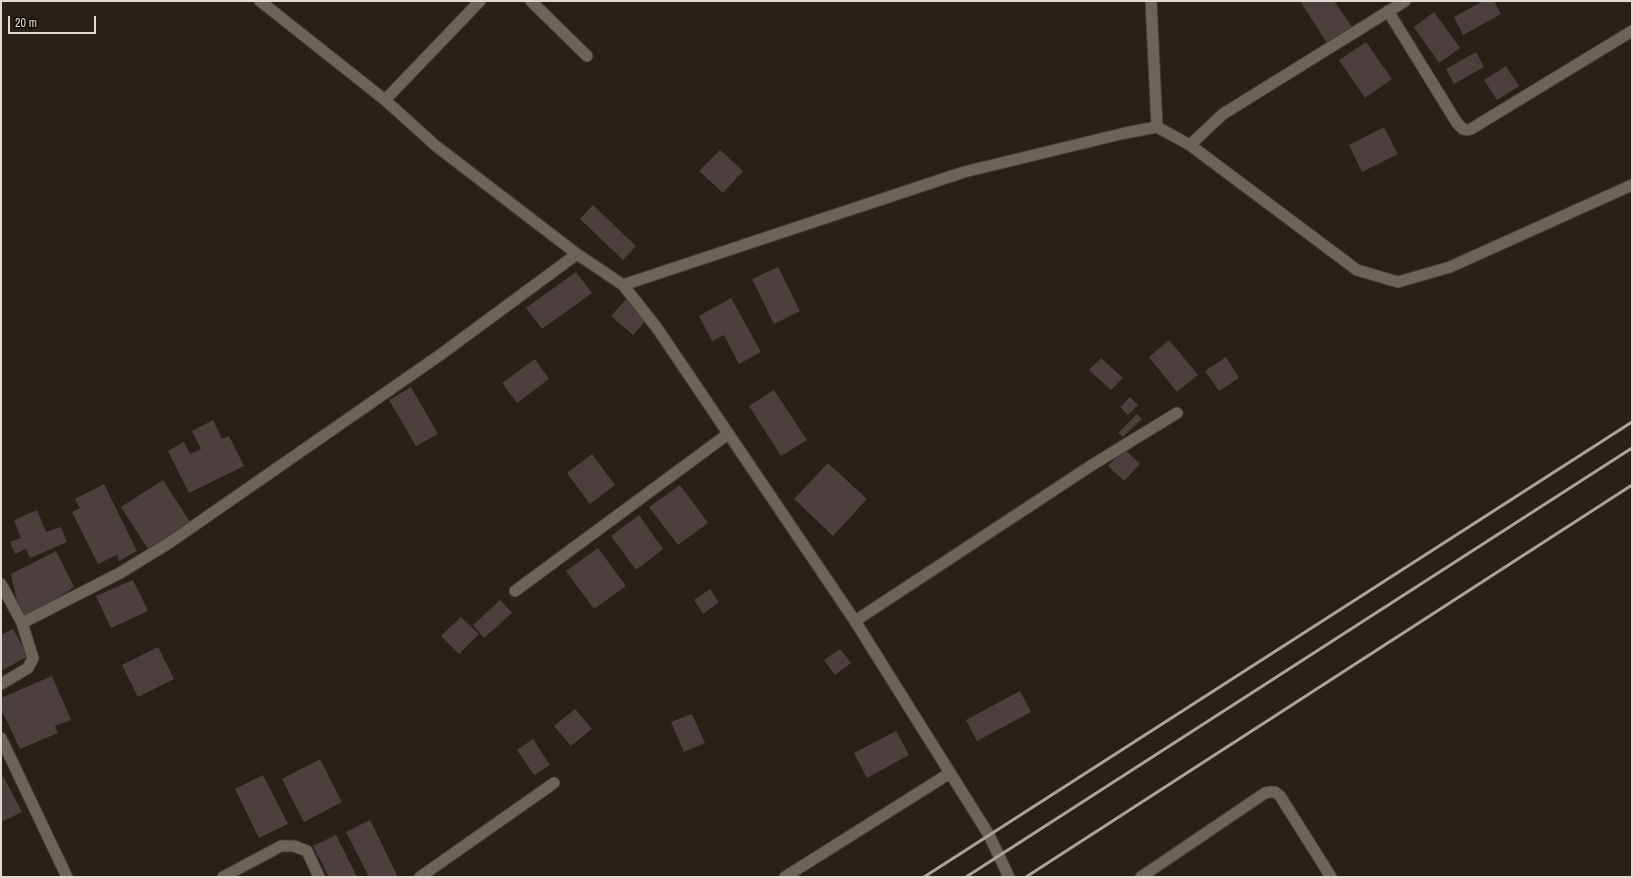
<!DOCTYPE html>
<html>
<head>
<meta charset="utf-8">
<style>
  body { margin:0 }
  #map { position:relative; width:1633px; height:878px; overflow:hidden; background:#292017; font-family:"Archivo Narrow",sans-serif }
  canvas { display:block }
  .frame { position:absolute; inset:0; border:2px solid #e0dad4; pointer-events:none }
  .scale { position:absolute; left:8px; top:16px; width:88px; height:18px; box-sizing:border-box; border:2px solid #e0dad4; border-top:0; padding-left:5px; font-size:12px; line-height:14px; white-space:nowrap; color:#e0dad4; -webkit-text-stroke:3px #0f0b07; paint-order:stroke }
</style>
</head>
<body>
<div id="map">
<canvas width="1633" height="878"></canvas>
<div class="frame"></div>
<div class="scale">20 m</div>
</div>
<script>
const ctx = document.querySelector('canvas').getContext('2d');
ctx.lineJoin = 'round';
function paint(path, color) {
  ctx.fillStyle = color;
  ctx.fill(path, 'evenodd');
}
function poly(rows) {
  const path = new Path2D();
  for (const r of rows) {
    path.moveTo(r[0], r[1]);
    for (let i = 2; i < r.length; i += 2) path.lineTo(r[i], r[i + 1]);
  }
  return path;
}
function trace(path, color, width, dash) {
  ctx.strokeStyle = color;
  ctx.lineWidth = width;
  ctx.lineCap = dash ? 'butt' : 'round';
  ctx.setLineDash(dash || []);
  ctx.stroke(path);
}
const building = poly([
  [1300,1,1334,1,1352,27,1327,43],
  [1483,1,1494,1,1501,14,1463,35,1454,17],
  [1434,12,1460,48,1439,63,1414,27],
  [1366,42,1392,79,1365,98,1339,60],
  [1476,52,1484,67,1454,84,1446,69],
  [1506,66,1519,86,1497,100,1484,80],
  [1384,127,1398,154,1362,172,1349,145],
  [720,150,743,171,723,193,699,171],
  [593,205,636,246,623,260,580,219],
  [778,267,800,311,774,324,752,279],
  [576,272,592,293,542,329,526,308],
  [731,298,761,352,739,364,724,335,712,341,699,316],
  [626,299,645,321,633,335,611,316],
  [1169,340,1198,375,1177,392,1149,357],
  [1226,357,1239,378,1219,391,1205,371],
  [1101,358,1123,378,1111,390,1089,370],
  [535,359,549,379,517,403,502,383],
  [411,387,438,434,416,446,389,400],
  [774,390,807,440,781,456,749,406],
  [1130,397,1138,405,1128,415,1120,407],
  [1137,414,1142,419,1123,437,1118,433],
  [213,420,222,439,229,436,244,466,189,493,168,451,184,442,190,454,201,449,192,431],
  [1124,449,1140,464,1124,481,1108,466],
  [592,454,615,485,590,504,567,473],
  [828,463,867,499,833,536,794,499],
  [163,480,190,522,148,549,121,507],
  [104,484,137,551,119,561,117,555,98,564,72,512,80,508,75,499],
  [680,485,708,523,678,545,649,507],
  [37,510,46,532,61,527,67,542,30,558,26,549,15,554,10,542,21,538,14,520],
  [639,515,663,549,636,570,611,536],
  [598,548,626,586,594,609,566,571],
  [56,551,74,587,22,623,11,574],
  [133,580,148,611,111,628,96,596],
  [710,589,719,602,703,614,694,600],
  [500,600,512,613,484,638,473,625],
  [461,617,479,634,459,654,441,636],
  [13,629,28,656,1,671,1,635],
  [158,647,174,679,138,697,122,665],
  [840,649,851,663,835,675,824,660],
  [52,676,71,720,55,726,58,733,20,749,1,709,1,698],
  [1020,691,1031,712,977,741,966,720],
  [575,709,592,729,571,746,554,726],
  [692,714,705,743,684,752,671,722],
  [896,731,909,755,867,778,854,753],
  [533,739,550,765,534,775,517,750],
  [320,759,342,802,304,822,282,779],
  [263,775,288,824,259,838,235,789],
  [3,776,22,812,1,822,1,777],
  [370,820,398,877,369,877,346,832],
  [336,835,357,877,329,877,313,846]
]);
const minor = poly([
  [260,1,385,100,436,146,577,254,623,285,657,328,855,621,989,835,1009,877],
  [531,1,587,56],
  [1151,1,1157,127],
  [1388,11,1457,123,1463,129,1467,130,1471,129,1632,31],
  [385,100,480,1],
  [1190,145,1223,114,1405,1],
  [623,285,964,172,1125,133,1157,127,1190,145,1357,270,1398,282,1450,267,1632,185],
  [1,584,22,623,120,573,169,543,440,355,577,254],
  [515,591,728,434],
  [855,621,1092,465,1177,413],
  [1,684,28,668,33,658,22,623],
  [1,738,67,877],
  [223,877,281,846,294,846,307,851,319,877],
  [420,877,554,783],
  [785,877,950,773],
  [1141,877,1265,793,1270,792,1275,792,1280,796,1331,877]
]);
const rail = poly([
  [924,877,1632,422],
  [966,877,1632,448],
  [1026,877,1632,485]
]);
paint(building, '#4e3f3f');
trace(minor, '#433c36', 13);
trace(minor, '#6d6459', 11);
trace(rail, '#aaa39d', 3);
</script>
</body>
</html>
